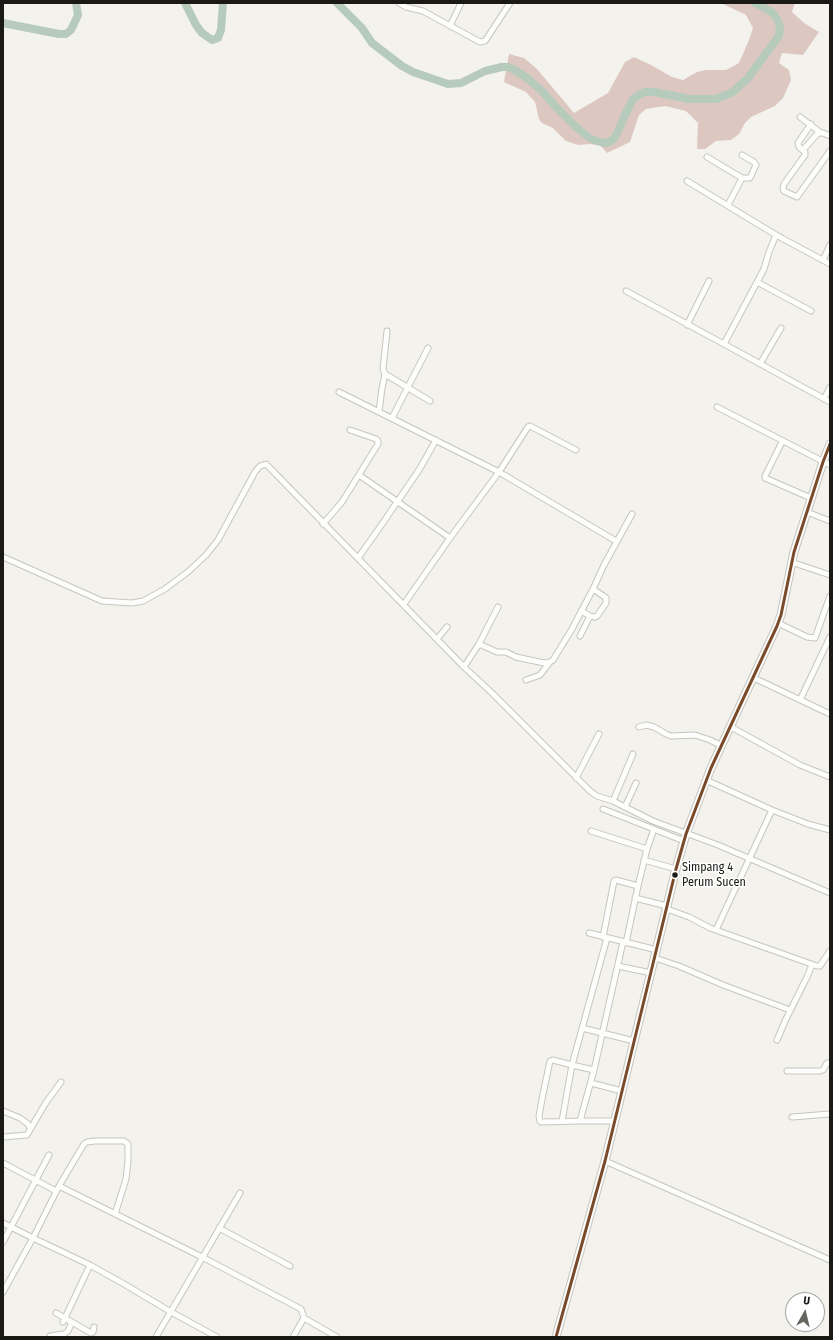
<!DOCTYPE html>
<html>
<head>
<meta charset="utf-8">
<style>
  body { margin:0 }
  #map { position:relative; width:833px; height:1340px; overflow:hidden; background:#f4f2ec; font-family:"Fira Sans Condensed",sans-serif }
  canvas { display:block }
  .frame { position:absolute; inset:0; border:4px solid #1a1915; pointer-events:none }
  .north { position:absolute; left:785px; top:1292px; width:40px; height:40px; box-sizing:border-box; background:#fff; border:1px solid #a3a3a1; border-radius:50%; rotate:8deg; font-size:11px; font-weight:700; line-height:16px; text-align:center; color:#1a1915 }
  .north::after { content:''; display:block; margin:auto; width:14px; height:18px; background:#666560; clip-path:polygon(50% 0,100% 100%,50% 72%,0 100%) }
</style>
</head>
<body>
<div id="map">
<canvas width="833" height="1340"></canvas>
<div class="frame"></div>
<div class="north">U</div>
</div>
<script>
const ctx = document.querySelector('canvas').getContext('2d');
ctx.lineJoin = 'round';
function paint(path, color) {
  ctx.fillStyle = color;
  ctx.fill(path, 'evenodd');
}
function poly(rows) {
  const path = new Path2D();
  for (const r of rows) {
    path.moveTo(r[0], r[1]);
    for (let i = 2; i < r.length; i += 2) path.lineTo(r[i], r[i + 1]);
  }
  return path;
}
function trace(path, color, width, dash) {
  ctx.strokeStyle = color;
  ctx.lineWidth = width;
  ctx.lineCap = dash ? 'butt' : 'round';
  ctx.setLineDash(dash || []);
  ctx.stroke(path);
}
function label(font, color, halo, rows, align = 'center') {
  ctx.font = font + ' "Fira Sans Condensed",sans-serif';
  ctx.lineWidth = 3;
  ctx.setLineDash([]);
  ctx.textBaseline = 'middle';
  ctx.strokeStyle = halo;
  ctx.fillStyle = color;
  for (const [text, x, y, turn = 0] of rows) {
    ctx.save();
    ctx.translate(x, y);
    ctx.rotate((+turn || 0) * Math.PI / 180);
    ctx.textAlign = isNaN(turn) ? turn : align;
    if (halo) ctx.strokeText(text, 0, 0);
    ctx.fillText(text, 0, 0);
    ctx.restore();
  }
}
const forest = poly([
  [721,3,795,3,792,12,804,23,819,32,803,55,782,53,779,63,789,70,791,80,783,98,775,106,751,117,745,123,739,134,731,140,716,141,705,149,697,149,698,123,686,111,665,106,646,109,639,115,630,142,607,153,601,146,590,144,578,145,566,141,553,128,542,123,539,119,535,102,526,92,504,82,509,54,524,58,537,69,574,113,608,93,625,62,634,57,651,65,672,77,683,80,697,72,706,70,726,70,739,63,749,40,753,28,746,15]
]);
const river = poly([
  [185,3,196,25,202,33,212,40,218,38,221,30,223,3],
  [337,3,362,28,372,43,402,66,413,72,448,84,461,83,485,71,502,67,508,67,517,71,528,79,542,91,557,108,576,127,591,139,604,143,609,142,614,139,618,131,626,113,633,99,644,92,654,92,689,99,716,99,733,92,748,78,779,36,780,27,778,21,773,13,755,3],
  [3,23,59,34,66,34,71,30,78,15,76,3]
]);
const minor = poly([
  [399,3,406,7,423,11,480,42,485,41,510,3],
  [450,26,461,3],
  [800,117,821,133],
  [811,124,798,143,799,147,805,152,805,155,784,184,783,189,784,191,797,197,830,151],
  [803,150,818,133,823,133,830,136],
  [707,157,742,178,728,205],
  [742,178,750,178,756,165,754,162,742,155],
  [687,181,776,235,830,264],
  [823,260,830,245],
  [757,282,811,311],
  [626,291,724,344,830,402],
  [687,325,709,281],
  [724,344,764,269,769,252,776,235],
  [760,364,781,328],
  [385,374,383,369,387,331],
  [339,392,499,472,616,541],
  [824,399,830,387],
  [717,407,830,465],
  [379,412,382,388,385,374,430,401],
  [392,418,428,348],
  [782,442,765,476,765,478,811,498],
  [359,475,450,538],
  [807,512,830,521],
  [323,524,342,502,378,444,378,441,376,439,350,430],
  [3,557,102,601,132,603,143,601,165,589,189,571,206,555,218,540,255,472,260,466,266,464,464,667,492,693,590,791,597,796,613,801,653,821,718,845,830,893],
  [358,558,380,527,419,470,436,440],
  [791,562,830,575],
  [404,604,450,538,499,472,528,427,530,426,576,450],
  [498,607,479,644,497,652,506,652,516,657,544,663,550,662,553,660,572,629,593,589,604,565,632,514],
  [581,611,590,616,595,617,597,616,606,603,606,598,605,597,593,589],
  [778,623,807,637,815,638,830,596],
  [580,636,590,616],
  [437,639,447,627],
  [464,667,479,644],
  [754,678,830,714],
  [526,680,540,675,550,662],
  [800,700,830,637],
  [639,727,646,725,654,727,666,734,671,736,695,735,710,740,722,746],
  [731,727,800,765,830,777],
  [576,778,599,734],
  [706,780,772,810,808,824,830,830],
  [613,801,633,754],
  [625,807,636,783],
  [603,809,684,841],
  [591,831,647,849],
  [644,860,676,869],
  [635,898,667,906],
  [667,909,689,917,710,928,817,966,820,966,830,951],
  [716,930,772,810],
  [589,933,657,950],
  [603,937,614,881,616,880,638,886],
  [626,943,638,886,647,849,654,829],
  [655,958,679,966,723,985,790,1010],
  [618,966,651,973],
  [582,1028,634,1041],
  [777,1040,786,1019,807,977,812,965],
  [787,1071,820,1071,823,1070,827,1063,830,1063],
  [591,1083,622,1091],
  [3,1111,20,1118,28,1124,30,1128],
  [792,1117,830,1114],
  [562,1121,572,1065,607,938],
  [580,1121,541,1122,540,1121,539,1116,542,1099,550,1061,553,1060,572,1065,594,1070],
  [614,1121,580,1121,594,1070,623,942],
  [3,1137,27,1135,45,1104,61,1082],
  [605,1161,830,1260],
  [3,1163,56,1191],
  [59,1186,202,1257,301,1309,304,1318,293,1337],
  [3,1223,33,1238,59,1186,84,1144,87,1142,95,1141,124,1141,128,1144,128,1161,126,1179,115,1214],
  [219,1228,290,1266],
  [3,1242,49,1155],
  [3,1292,33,1238,90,1265,124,1284,171,1312,217,1337],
  [56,1313,91,1333,93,1332,94,1327],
  [304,1318,337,1337],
  [63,1322,90,1265],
  [50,1336,64,1334,68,1331,72,1322],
  [156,1337,240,1193]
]);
const major = poly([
  [556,1337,605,1161,676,869,686,834,711,768,777,626,781,615,794,552,823,462,830,444]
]);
const bus1 = poly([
  [556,1337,605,1161,676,869,686,834,711,768,777,626,781,615,794,552,823,462,830,444]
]);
const markers = [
  [675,875,3.5,"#1a1915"]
];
const busNames = [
  ["Simpang 4",682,868],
  ["Perum Sucen",682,883]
];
paint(forest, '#dcc8c1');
trace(river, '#b6cbbc', 8);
trace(minor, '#c6c5c0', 7);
trace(major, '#c6c5c0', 9);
trace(minor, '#fdfdfc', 5);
trace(major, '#fdfdfc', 7);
trace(bus1, '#7a4b2a', 3);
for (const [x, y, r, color] of markers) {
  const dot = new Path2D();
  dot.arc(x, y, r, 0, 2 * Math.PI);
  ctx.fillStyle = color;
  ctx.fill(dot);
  trace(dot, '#fff', 1.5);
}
label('12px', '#1a1915', '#fff', busNames, 'left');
</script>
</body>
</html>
